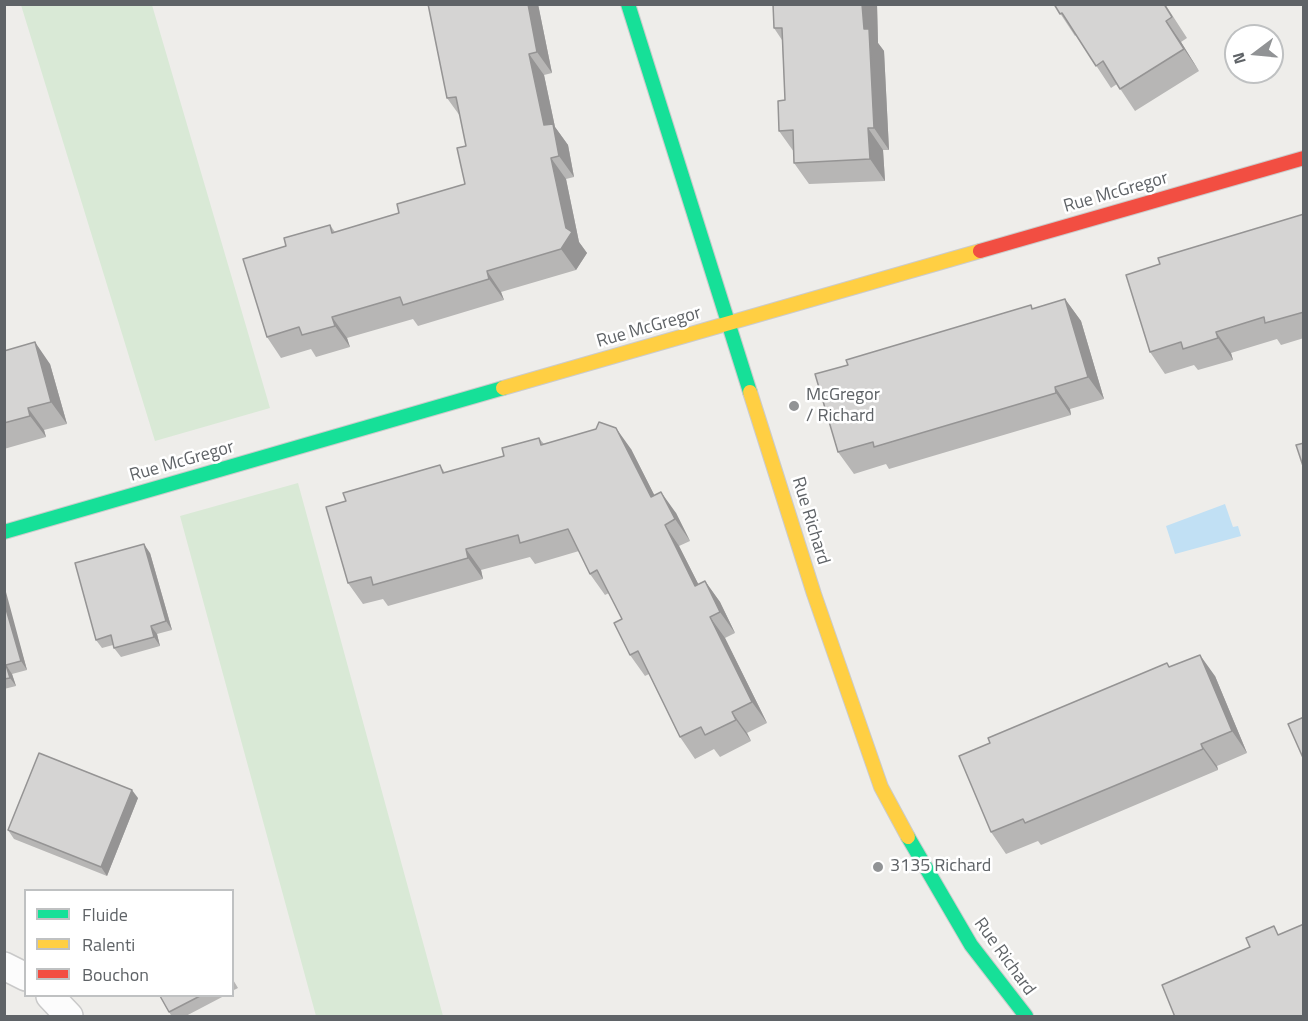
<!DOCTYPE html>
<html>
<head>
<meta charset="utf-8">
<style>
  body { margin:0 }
  #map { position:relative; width:1308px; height:1021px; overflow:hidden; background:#eeedea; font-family:"Titillium Web",sans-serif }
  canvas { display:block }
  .frame { position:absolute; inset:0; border:6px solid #5f6367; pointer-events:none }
  .legend { position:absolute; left:24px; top:889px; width:210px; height:108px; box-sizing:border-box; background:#fff; border:2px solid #bfc1c2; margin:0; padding:8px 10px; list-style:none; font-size:18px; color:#5f6367 }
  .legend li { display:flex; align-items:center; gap:12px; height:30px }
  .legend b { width:30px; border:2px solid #bfc1c2 }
  .north { position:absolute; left:1224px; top:24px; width:60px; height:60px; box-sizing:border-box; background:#fff; border:2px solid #bfc1c2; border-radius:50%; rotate:254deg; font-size:16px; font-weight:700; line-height:24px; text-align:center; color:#5f6367 }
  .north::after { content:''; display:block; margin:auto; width:21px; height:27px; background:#919395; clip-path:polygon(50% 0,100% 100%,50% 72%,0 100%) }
</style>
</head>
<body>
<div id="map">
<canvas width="1308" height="1021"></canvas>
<div class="frame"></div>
<ul class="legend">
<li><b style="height:8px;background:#16e098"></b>Fluide</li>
<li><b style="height:8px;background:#ffcf43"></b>Ralenti</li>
<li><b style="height:8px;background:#f24e42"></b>Bouchon</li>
</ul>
<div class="north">N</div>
</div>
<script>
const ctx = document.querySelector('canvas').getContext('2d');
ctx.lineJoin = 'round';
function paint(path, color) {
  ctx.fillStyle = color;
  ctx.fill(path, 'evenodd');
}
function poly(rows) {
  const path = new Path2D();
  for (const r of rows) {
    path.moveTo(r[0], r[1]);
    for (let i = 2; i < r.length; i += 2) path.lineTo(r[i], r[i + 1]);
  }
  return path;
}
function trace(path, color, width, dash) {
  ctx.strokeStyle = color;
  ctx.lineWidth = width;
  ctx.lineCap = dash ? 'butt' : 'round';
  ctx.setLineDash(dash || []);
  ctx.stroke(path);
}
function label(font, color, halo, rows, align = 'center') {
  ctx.font = font + ' "Titillium Web",sans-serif';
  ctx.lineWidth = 5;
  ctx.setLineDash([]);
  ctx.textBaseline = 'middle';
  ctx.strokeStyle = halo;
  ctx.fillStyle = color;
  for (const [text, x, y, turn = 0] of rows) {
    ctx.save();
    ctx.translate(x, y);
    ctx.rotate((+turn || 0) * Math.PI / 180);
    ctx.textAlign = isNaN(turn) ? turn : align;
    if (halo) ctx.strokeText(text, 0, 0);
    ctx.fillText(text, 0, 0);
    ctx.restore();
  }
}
const green = poly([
  [21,5,152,5,270,408,155,441],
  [298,483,443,1016,316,1016,180,516]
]);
const water = poly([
  [1225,504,1233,527,1238,526,1241,536,1175,554,1166,526]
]);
const street = poly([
  [4,966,26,977],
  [50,996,69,1016]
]);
const fast = poly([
  [628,4,750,392],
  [4,532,503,388],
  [908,837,971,945,1026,1016]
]);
const slow = poly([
  [503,388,980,251],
  [750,392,814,594,881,787,908,837]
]);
const jam = poly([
  [980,251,1304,158]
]);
const wall = poly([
  [428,4,538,4,552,73,544,75,555,127,568,145,574,177,566,179,579,242,587,253,576,270,501,292,504,300,418,326,413,319,347,338,350,347,316,357,311,349,281,358,267,337,286,246,330,225,335,232,399,213,465,184,466,146,460,116,447,98],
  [773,4,877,4,878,43,884,51,889,150,883,150,885,181,809,184,794,163,794,152,779,131,785,100,782,40,774,28],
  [1054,4,1165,4,1187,38,1181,42,1199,71,1135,111,1117,84,1111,88,1076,35,1075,36],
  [1304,214,1304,338,1281,345,1277,339,1231,353,1233,360,1198,370,1194,365,1165,374,1150,352,1160,264],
  [1065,299,1081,321,1104,399,1070,409,1071,415,889,469,886,464,854,474,838,452,1034,309],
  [4,351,50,364,67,424,44,430,46,437,4,449],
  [539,438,544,444,631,449,654,495,676,513,690,541,679,546,698,584,705,581,720,602,735,633,725,638,767,723,747,733,751,741,720,757,714,749,695,759,680,737,649,674,645,676,630,655,622,619,609,593,605,595,590,574,579,551,535,564,530,557,481,570,483,579,388,606,383,599,363,604,348,583,346,501,440,465,445,473,504,456],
  [150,553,172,630,157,634,160,646,121,657,114,648,113,645,102,648,96,640],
  [4,591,27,670,12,674,16,686,4,689],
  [1170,667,1215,676,1247,753,1217,766,1218,770,1041,845,1038,841,1006,854,991,832,990,743],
  [138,798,107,876,14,839,8,830],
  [232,978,238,988,232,991],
  [160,996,224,996,184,1017,172,1017]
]);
const shadedWall = poly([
  [528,4,538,4,552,73,537,52],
  [862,4,877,4,878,43,884,51,889,150,874,128,864,29],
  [1166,21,1181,42,1199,71,1184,49],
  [529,54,544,75,555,127,568,145,574,177,559,156,544,125],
  [868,128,883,150,885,181,870,159],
  [551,158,566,179,579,242,587,253,576,270,561,249,566,228],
  [487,271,501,292,504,300,489,279],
  [1065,299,1081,321,1104,399,1088,377],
  [332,317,347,338,350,347,335,326],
  [1216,332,1231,353,1233,360,1218,338],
  [35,342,50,364,67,424,51,402],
  [1055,387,1070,409,1071,415,1056,393],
  [28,408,44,430,46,437,30,416],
  [616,428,631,449,666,518,651,497],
  [661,492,676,513,690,541,675,519],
  [665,525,679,546,710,607,695,586],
  [144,544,150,553,172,630,166,621],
  [466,549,481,570,483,579,468,558],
  [705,581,720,602,735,633,720,612],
  [4,591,6,592,27,670,21,661,4,602],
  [710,617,725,638,767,723,752,702],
  [151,626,157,634,160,646,154,637],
  [1200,655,1215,676,1247,753,1232,731],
  [6,665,12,674,16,686,10,678],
  [732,712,747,733,751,741,736,720],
  [1201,744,1217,766,1218,770,1203,749],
  [132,790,138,798,107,876,101,867]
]);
const building = poly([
  [428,4,528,4,537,52,529,54,544,125,553,124,559,156,551,158,566,228,572,232,561,249,487,271,489,279,403,305,400,297,332,317,335,326,302,335,299,327,267,337,243,259,286,246,284,238,330,225,332,233,399,213,397,204,465,184,457,148,466,146,456,97,447,98,428,4],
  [773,4,862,4,864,29,869,29,874,128,868,128,870,159,794,163,793,130,779,131,778,101,785,100,782,28,774,28,773,4],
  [1054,4,1164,4,1172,17,1166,21,1184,49,1120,89,1103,61,1096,66,1062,13,1060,14,1054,4],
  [1304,214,1304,312,1265,323,1264,317,1216,332,1218,338,1183,349,1181,342,1150,352,1126,275,1160,264,1158,258,1304,214],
  [1065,299,1088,377,1055,387,1056,393,874,447,873,442,838,452,815,374,848,365,846,360,1031,305,1032,309,1065,299],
  [35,342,51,402,28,408,30,416,4,423,4,351,35,342],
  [599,422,616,428,651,497,661,492,675,519,665,525,695,586,705,581,720,612,710,617,752,702,732,712,736,720,705,735,701,727,680,737,638,651,630,655,614,623,622,619,597,570,590,574,568,529,520,543,518,535,466,549,468,558,373,585,371,577,348,583,326,507,346,501,343,493,440,465,443,473,504,456,502,448,539,438,541,445,596,429,599,422],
  [1304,443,1304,469,1296,445,1304,443],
  [144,544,166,621,151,626,154,637,114,648,111,635,96,640,75,563,144,544],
  [4,602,21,661,6,665,10,678,4,679,4,602],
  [1200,655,1232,731,1201,744,1203,749,1025,823,1023,819,991,832,959,756,990,743,988,738,1167,663,1169,667,1200,655],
  [1304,717,1304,760,1288,724,1304,717],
  [39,753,132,790,101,867,8,830,39,753],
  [1304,924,1304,1017,1175,1017,1162,985,1250,947,1246,938,1274,926,1278,935,1304,924],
  [160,996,200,996,169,1012,160,996]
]);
const markers = [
  [794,406,6,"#919395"],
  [878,867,6,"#919395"]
];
const streetNames = [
  ["Rue McGregor",1116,193,-16],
  ["Rue McGregor",649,328,-16],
  ["Rue McGregor",182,462,-16],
  ["Rue Richard",810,521,73],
  ["Rue Richard",1004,957,54]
];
const poiNames = [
  ["McGregor",806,396],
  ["/ Richard",806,417],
  ["3135 Richard",890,867]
];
paint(green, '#d9e9d6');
paint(water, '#c1e0f4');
trace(street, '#c9c9c9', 30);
trace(fast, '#cbcbcb', 16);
trace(slow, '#cbcbcb', 16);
trace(jam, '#cbcbcb', 16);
trace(street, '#fcfcfc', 27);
trace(fast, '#16e098', 14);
trace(slow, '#ffcf43', 14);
trace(jam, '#f24e42', 14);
paint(wall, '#b7b6b5');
paint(shadedWall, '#959494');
paint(building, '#d5d4d3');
trace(building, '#959494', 1.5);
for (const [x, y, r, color] of markers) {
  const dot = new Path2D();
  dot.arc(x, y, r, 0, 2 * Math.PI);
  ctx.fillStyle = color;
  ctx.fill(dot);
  trace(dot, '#fff', 2);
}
label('18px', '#5f6367', '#fff', streetNames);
label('18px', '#5f6367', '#fff', poiNames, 'left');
</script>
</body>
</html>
